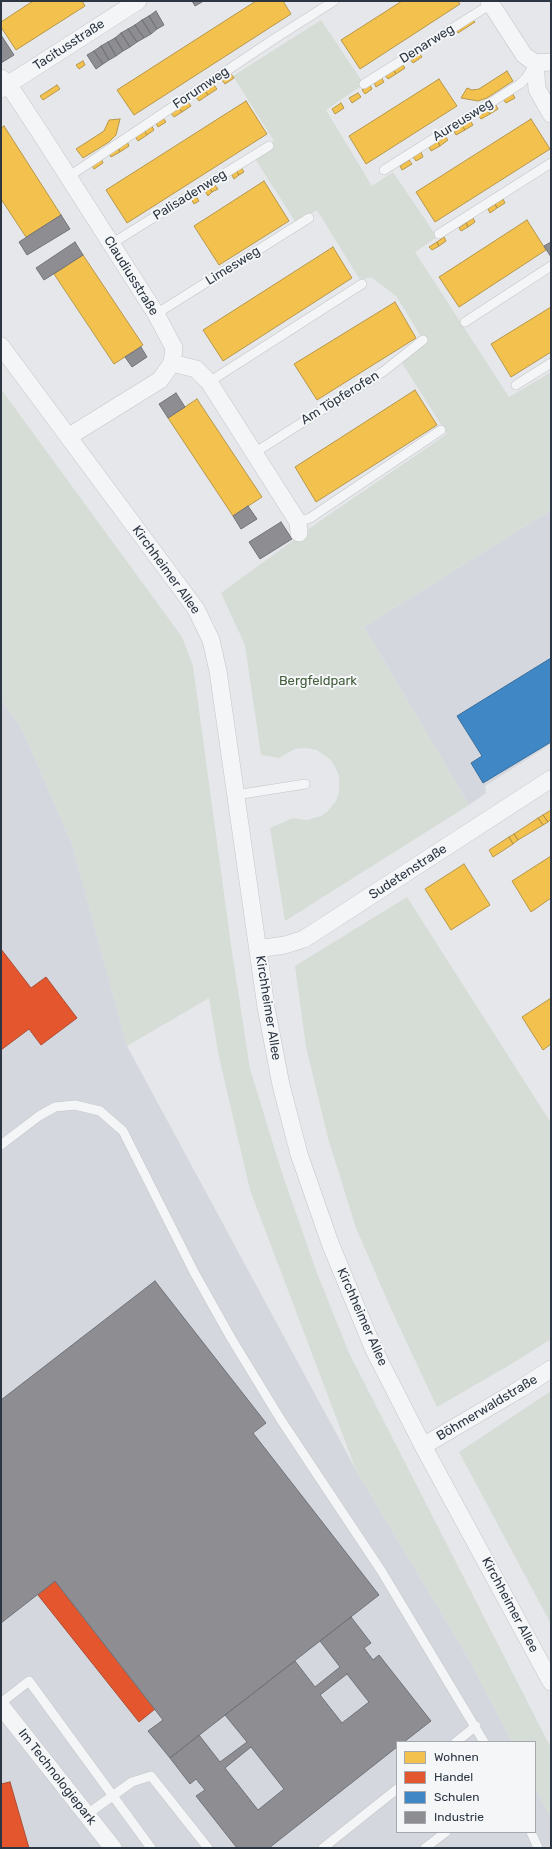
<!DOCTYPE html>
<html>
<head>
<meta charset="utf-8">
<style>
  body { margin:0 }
  #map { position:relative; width:552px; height:1849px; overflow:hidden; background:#e5e7ea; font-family:Rubik,sans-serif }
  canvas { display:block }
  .frame { position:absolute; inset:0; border:2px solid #2c3642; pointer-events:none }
  .legend { position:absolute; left:396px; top:1741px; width:140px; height:92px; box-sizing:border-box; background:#f4f6f8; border:1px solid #a4a9af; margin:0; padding:5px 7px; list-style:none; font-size:12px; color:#2c3642 }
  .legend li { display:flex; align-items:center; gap:8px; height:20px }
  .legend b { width:20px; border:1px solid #a4a9af }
</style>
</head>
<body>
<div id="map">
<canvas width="552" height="1849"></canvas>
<div class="frame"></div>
<ul class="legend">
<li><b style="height:11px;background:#f2c14e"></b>Wohnen</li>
<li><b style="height:11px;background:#e4572e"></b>Handel</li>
<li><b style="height:11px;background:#3f88c5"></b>Schulen</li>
<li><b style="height:11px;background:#8d8d92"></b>Industrie</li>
</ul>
</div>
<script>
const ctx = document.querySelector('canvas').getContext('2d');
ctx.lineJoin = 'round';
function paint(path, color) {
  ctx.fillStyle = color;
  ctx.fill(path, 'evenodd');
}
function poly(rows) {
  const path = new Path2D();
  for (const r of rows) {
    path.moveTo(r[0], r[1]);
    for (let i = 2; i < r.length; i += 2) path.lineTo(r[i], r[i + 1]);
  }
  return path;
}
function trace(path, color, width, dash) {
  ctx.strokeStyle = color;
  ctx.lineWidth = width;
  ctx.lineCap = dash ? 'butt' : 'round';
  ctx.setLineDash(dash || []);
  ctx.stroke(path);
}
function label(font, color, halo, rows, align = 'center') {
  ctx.font = font + ' Rubik,sans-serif';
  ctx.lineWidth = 4;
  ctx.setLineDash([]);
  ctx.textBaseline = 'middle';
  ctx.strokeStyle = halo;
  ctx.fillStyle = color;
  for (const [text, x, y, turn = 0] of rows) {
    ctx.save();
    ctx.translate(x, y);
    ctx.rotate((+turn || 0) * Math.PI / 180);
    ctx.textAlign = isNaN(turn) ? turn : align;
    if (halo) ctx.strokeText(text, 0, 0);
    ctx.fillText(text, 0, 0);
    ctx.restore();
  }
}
const built = poly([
  [551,510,551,744,485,786,486,793,469,805,364,627],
  [1,699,22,729,72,844,127,1046,356,1470,469,1659,512,1742,397,1742,397,1832,535,1832,535,1787,551,1818,551,1848,1,1848]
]);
const green = poly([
  [321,20,364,84,326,110,372,186,393,172,437,237,415,252,509,397,551,372,551,510,364,627,469,805,285,921,270,828,293,818,307,820,321,816,327,812,336,801,339,792,339,775,331,760,317,750,306,748,295,749,279,758,261,755,245,645,221,593,317,523,447,434,402,363,425,343,396,296,371,277,360,280,317,210,296,223,252,154,274,141,233,76],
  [1,389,182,637,193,666,231,945,250,1069,282,1173,317,1273,349,1353,551,1748,551,1818,535,1787,535,1742,512,1742,469,1659,356,1470,250,1190,219,1057,209,998,127,1046,72,844,22,729,1,699],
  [407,897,551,1123,551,1339,513,1363,437,1407,391,1309,356,1228,328,1138,306,1047,295,966],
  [551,1391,551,1624,459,1452]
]);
const homes = poly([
  [33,1,82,1,85,6,16,50,1,27,1,22,33,1],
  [256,1,283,1,291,14,134,115,117,90,256,1],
  [402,1,458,1,460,4,360,69,341,40,402,1],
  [472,19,475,22,458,33,456,29,472,19],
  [419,53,422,57,413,63,410,59,419,53],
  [83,61,85,65,79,69,76,65,83,61],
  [402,64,405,68,396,74,393,70,402,64],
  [393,70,396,74,388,79,385,75,393,70],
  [507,71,513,81,487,98,478,101,461,98,467,88,472,90,479,89,507,71],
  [231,74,234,78,225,84,222,80,231,74],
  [381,77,384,82,376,87,374,82,381,77],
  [439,79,457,106,366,164,349,136,439,79],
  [57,85,60,89,43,100,40,96,57,85],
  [214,85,217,89,208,95,205,91,214,85],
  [370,85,372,89,365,94,362,90,370,85],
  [205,91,208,95,199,101,196,97,205,91],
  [358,93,361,97,352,103,349,98,358,93],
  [512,93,515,98,506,103,503,99,512,93],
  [246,101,267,134,127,223,106,190,246,101],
  [188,102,191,106,182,112,179,108,188,102],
  [341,103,344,108,335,114,332,109,341,103],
  [495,104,498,109,490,114,487,109,495,104],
  [179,108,182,112,174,117,171,113,179,108],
  [487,109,490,114,481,119,478,115,487,109],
  [163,118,166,122,158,127,156,123,163,118],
  [120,119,116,135,109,142,83,158,76,149,104,131,109,120,120,119],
  [531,119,550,149,435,222,416,192,531,119],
  [470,120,473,125,465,130,462,125,470,120],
  [151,125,154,130,147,135,144,130,151,125],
  [462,125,465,130,456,135,454,131,462,125],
  [4,126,61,215,26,237,1,199,1,128,4,126],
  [144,130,147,135,138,141,135,136,144,130],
  [445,136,448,140,440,146,438,141,445,136],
  [127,141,129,146,120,152,118,147,127,141],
  [438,141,440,146,431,151,429,147,438,141],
  [118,147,120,152,111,157,109,153,118,147],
  [421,152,423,157,416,161,413,157,421,152],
  [101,158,103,163,94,169,91,164,101,158],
  [409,160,412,164,402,170,400,166,409,160],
  [241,167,244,172,239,175,236,170,241,167],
  [236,170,239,175,234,179,231,173,236,170],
  [264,181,289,221,219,265,194,226,264,181],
  [214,184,218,189,212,192,209,187,214,184],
  [209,187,212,192,208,196,205,191,209,187],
  [196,196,199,201,194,204,191,199,196,196],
  [503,199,505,203,497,208,495,204,503,199],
  [495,204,497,208,490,213,488,209,495,204],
  [473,218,475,222,468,227,466,223,473,218],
  [527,220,546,250,459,307,439,277,527,220],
  [466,223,468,227,461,231,459,228,466,223],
  [444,237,446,241,439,246,437,242,444,237],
  [437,242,439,246,432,250,429,247,437,242],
  [333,247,352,278,223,361,203,330,333,247],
  [83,255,143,345,114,364,54,274,83,255],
  [395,302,416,338,317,400,294,364,395,302],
  [551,307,551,352,511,377,491,344,551,307],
  [415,390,437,425,316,502,295,467,415,390],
  [197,399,262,497,233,516,168,418,197,399],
  [551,810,551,819,548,822,543,815,551,810],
  [543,815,548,822,543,825,538,818,543,815],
  [538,818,543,825,518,840,514,834,538,818],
  [514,834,518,840,513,844,509,837,514,834],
  [509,837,513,844,493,857,489,850,509,837],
  [551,856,551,898,531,912,512,881,551,856],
  [464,864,490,905,451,930,425,889,464,864],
  [551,998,551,1044,543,1050,522,1017,551,998]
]);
const shops = poly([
  [1,949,31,988,46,977,77,1018,41,1045,29,1029,1,1050,1,949],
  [55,1581,155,1709,139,1722,38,1595,55,1581],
  [10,1782,29,1848,1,1848,1,1784,10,1782]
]);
const schools = poly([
  [551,658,551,742,483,783,471,763,482,756,457,716,551,658]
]);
const industry = poly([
  [192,1,201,1,202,2,195,6,192,1],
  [156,11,164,25,157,29,149,16,156,11],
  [149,16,157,29,151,34,142,20,149,16],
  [142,20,151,34,144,38,135,25,142,20],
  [135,25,144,38,137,42,128,29,135,25],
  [128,29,137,42,130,47,121,33,128,29],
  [121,33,130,47,123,51,115,38,121,33],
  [1,35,14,55,1,63,1,35],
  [115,38,123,51,116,56,108,42,115,38],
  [108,42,116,56,109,60,101,46,108,42],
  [101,46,109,60,103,64,94,51,101,46],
  [94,51,103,64,96,69,87,55,94,51],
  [61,215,70,229,27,255,19,242,61,215],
  [75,242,83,255,44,280,36,268,75,242],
  [551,242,551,257,544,246,551,242],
  [141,347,147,357,132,367,125,357,141,347],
  [176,393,185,407,168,418,159,404,176,393],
  [248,506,257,519,241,529,233,516,248,506],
  [281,522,292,539,260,559,249,542,281,522],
  [155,1281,266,1423,253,1433,379,1595,170,1758,148,1731,163,1720,55,1581,1,1623,1,1400,155,1281],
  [351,1617,371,1643,364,1648,373,1660,379,1655,431,1721,404,1742,397,1742,397,1747,269,1848,237,1848,196,1796,205,1790,196,1779,190,1784,170,1758,199,1735,220,1762,247,1742,225,1715,295,1661,315,1687,340,1667,320,1641,351,1617],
  [347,1674,369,1702,342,1723,320,1695,347,1674],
  [251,1747,284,1789,258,1810,225,1768,251,1747]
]);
const service = poly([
  [364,84,491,4],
  [384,170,520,84,526,78,534,65],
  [68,177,274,39,334,1],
  [439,234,551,163],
  [111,244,269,146],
  [156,314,309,218],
  [465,322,551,266],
  [209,382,362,284],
  [516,385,551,363],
  [254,453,384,371,423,340],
  [298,522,310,518,441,430],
  [236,795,305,784],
  [1,1145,39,1116,55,1107,75,1105,100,1111,123,1131,194,1272,231,1338,281,1420,382,1572,484,1742],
  [1,1703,29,1681,151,1848],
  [456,1742,476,1726],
  [86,1815,132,1782,151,1776,208,1848],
  [531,1832,538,1848],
  [323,1848,397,1789],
  [425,1848,446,1832]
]);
const minor = poly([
  [489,1,524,55,535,63,551,62],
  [535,63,537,89,551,114],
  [1,78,8,84,41,134,156,314,174,348,172,363,160,380,68,437],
  [1,89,138,1],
  [1,346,196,609,211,640,218,671,266,1007,281,1085,299,1154,330,1243,374,1350,423,1446,551,1682],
  [172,363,196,369,209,382,298,522,299,533],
  [258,949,285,945,304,939,551,779],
  [423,1446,520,1389,551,1369],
  [1,1706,113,1848]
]);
const streetNames = [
  ["Denarweg",427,44,-32],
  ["Tacitusstraße",69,45,-33],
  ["Forumweg",201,88,-34],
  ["Aureusweg",463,120,-32],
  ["Palisadenweg",190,195,-32],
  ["Limesweg",233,266,-32],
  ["Claudiusstraße",131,276,58],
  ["Am Töpferofen",340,398,-32],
  ["Kirchheimer Allee",166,570,54],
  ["Sudetenstraße",408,872,-33],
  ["Kirchheimer Allee",268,1008,81],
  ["Kirchheimer Allee",362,1317,66],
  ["Böhmerwaldstraße",487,1408,-31],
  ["Kirchheimer Allee",510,1605,62],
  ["Im Technologiepark",57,1777,52]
];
const parkNames = [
  ["Bergfeldpark",318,681]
];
paint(built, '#d4d7dd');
paint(green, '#d6ddd6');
paint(homes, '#f2c14e');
trace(homes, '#b7974a', 1);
paint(shops, '#e4572e');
trace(shops, '#ad4d34', 1);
paint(schools, '#3f88c5');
trace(schools, '#396f9e', 1);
paint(industry, '#8d8d92');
trace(industry, '#70737a', 1);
trace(service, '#c3c5c8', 10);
trace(minor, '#c3c5c8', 18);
trace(service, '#f4f5f6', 9);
trace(minor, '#f4f5f6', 17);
label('13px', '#2c3642', '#f4f6f8', streetNames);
label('13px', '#435d3b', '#f4f6f8', parkNames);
</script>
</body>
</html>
